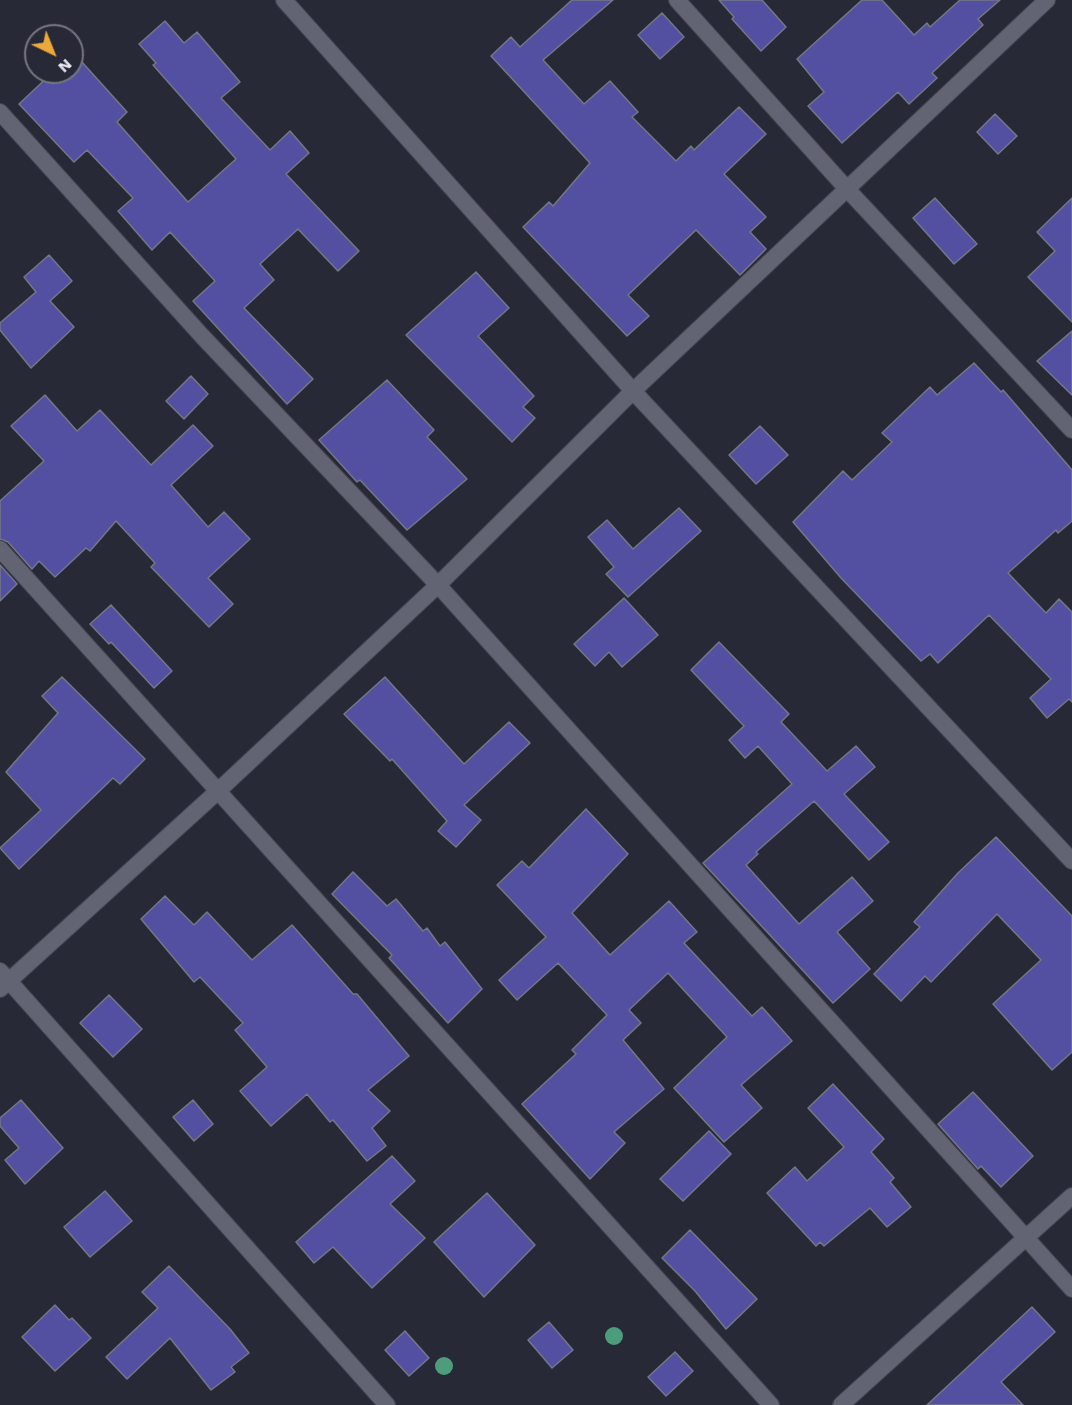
<!DOCTYPE html>
<html>
<head>
<meta charset="utf-8">
<style>
  body { margin:0 }
  #map { position:relative; width:1072px; height:1405px; overflow:hidden; background:#282936; font-family:"Work Sans",sans-serif }
  canvas { display:block }
  .north { position:absolute; left:24px; top:24px; width:60px; height:60px; box-sizing:border-box; background:#282936; border:2px solid #757681; border-radius:50%; rotate:137deg; font-size:16px; font-weight:700; line-height:24px; text-align:center; color:#e8e9f2 }
  .north::after { content:''; display:block; margin:auto; width:21px; height:27px; background:#eda83b; clip-path:polygon(50% 0,100% 100%,50% 72%,0 100%) }
</style>
</head>
<body>
<div id="map">
<canvas width="1072" height="1405"></canvas>
<div class="north">N</div>
</div>
<script>
const ctx = document.querySelector('canvas').getContext('2d');
ctx.lineJoin = 'round';
function paint(path, color) {
  ctx.fillStyle = color;
  ctx.fill(path, 'evenodd');
}
function poly(rows) {
  const path = new Path2D();
  for (const r of rows) {
    path.moveTo(r[0], r[1]);
    for (let i = 2; i < r.length; i += 2) path.lineTo(r[i], r[i + 1]);
  }
  return path;
}
function trace(path, color, width, dash) {
  ctx.strokeStyle = color;
  ctx.lineWidth = width;
  ctx.lineCap = dash ? 'butt' : 'round';
  ctx.setLineDash(dash || []);
  ctx.stroke(path);
}
const building = poly([
  [572,0,613,0,543,60,584,104,610,81,638,112,632,117,676,161,691,146,694,150,739,107,766,134,724,174,766,217,750,232,766,249,740,275,696,230,628,295,649,316,627,336,523,227,549,202,553,206,590,163,491,56,511,37,520,47,572,0],
  [719,0,762,0,786,27,761,51,732,19,734,17,719,0],
  [862,0,882,0,914,35,927,23,930,27,960,0,1000,0,978,19,983,25,932,73,937,78,909,104,898,92,842,143,808,106,824,92,797,59,862,0],
  [662,13,684,37,660,59,638,35,662,13],
  [165,21,184,43,197,32,240,82,221,98,270,150,290,131,309,153,286,174,359,251,338,271,298,229,260,264,274,280,244,308,313,379,287,404,193,301,215,281,170,232,152,250,118,211,133,198,87,150,74,162,19,104,53,72,72,72,72,51,127,112,117,122,188,202,236,159,153,65,156,63,139,44,165,21],
  [995,114,1017,136,998,154,977,132,995,114],
  [935,198,977,244,954,264,913,218,935,198],
  [1072,198,1072,322,1028,277,1055,251,1037,232,1072,198],
  [49,255,72,281,50,301,74,327,31,368,0,330,0,323,36,292,24,277,49,255],
  [476,272,509,308,478,336,534,396,523,407,535,418,512,442,406,335,476,272],
  [1072,331,1072,395,1037,361,1072,331],
  [974,363,1001,392,1003,390,1072,470,1072,521,1058,533,1056,530,1008,573,1046,613,1059,599,1072,612,1072,702,1069,699,1047,718,1030,698,1051,679,989,615,938,663,930,654,921,661,841,578,793,522,843,471,852,480,892,442,882,433,930,387,937,395,974,363],
  [191,376,208,394,184,419,166,401,191,376],
  [387,380,434,430,427,437,467,479,407,530,360,480,357,482,319,440,387,380],
  [45,395,77,431,100,410,151,465,193,425,213,446,171,485,208,527,224,512,250,539,208,578,233,604,209,627,151,567,155,563,116,521,90,551,86,548,55,577,39,561,32,569,8,542,0,539,0,501,44,461,11,426,45,395],
  [760,426,788,455,756,484,729,455,760,426],
  [679,508,701,531,628,597,606,574,614,567,588,537,607,520,633,549,679,508],
  [0,565,17,584,0,601,0,565],
  [624,598,658,635,622,667,609,652,595,666,574,644,624,598],
  [111,605,172,671,154,688,111,642,109,644,90,624,111,605],
  [719,642,789,714,781,722,827,771,856,746,875,767,844,794,889,842,869,860,814,801,756,852,758,854,746,865,799,924,852,877,873,901,837,932,870,969,833,1003,703,863,792,784,758,746,745,758,729,740,744,726,691,670,719,642],
  [62,677,145,759,120,784,113,778,19,869,0,848,41,810,6,772,58,713,42,696,62,677],
  [385,677,464,764,509,722,530,743,464,805,481,820,456,847,438,831,447,821,392,759,390,761,344,714,385,677],
  [586,809,628,854,572,913,610,955,669,901,697,932,684,943,752,1016,762,1007,792,1041,741,1085,762,1108,724,1142,674,1088,727,1037,668,973,629,1010,641,1023,623,1040,664,1089,614,1132,625,1143,590,1179,522,1104,576,1054,572,1050,607,1015,558,963,517,1000,499,980,546,937,497,885,522,861,529,868,586,809],
  [996,837,1072,916,1072,1052,1052,1070,993,1004,1041,960,997,914,931,982,925,976,901,1001,874,974,920,927,914,922,958,873,996,837],
  [353,872,387,906,396,899,423,931,427,928,440,946,445,942,482,989,448,1023,389,958,392,955,332,894,353,872],
  [165,896,194,925,207,912,252,960,292,925,353,994,357,994,409,1056,368,1090,390,1111,372,1128,386,1146,367,1161,333,1120,330,1122,307,1094,271,1126,240,1091,267,1067,235,1030,243,1023,200,977,194,982,141,919,165,896],
  [109,995,142,1029,113,1057,80,1023,109,995],
  [833,1084,884,1139,871,1152,894,1178,890,1182,911,1207,887,1227,870,1208,824,1246,820,1242,816,1246,767,1193,795,1167,807,1181,844,1147,808,1108,833,1084],
  [973,1092,1033,1156,1001,1187,981,1166,978,1169,938,1124,973,1092],
  [21,1100,63,1148,25,1184,5,1160,19,1148,0,1126,0,1118,21,1100],
  [193,1100,213,1124,194,1141,173,1117,193,1100],
  [709,1131,731,1154,683,1201,660,1179,709,1131],
  [392,1156,415,1181,390,1204,425,1238,372,1288,333,1247,314,1263,296,1242,392,1156],
  [105,1191,132,1221,90,1257,64,1227,105,1191],
  [487,1193,535,1245,484,1297,434,1242,487,1193],
  [690,1230,757,1299,726,1329,695,1291,662,1258,690,1230],
  [169,1266,230,1329,249,1353,231,1367,235,1372,211,1390,170,1338,127,1379,106,1357,158,1308,142,1292,169,1266],
  [55,1305,69,1320,72,1318,91,1338,55,1371,22,1337,55,1305],
  [1032,1307,1055,1332,1001,1382,1023,1405,927,1405,1032,1307],
  [549,1322,573,1350,552,1368,528,1340,549,1322],
  [405,1331,429,1358,409,1376,385,1350,405,1331],
  [675,1352,693,1371,666,1396,648,1377,675,1352]
]);
const minor = poly([
  [284,0,633,391,1072,861],
  [677,0,847,189,1072,430],
  [0,112,202,336,438,585,1072,1289],
  [0,549,771,1405],
  [0,971,387,1405],
  [0,989,218,791,438,585,633,391,1047,0],
  [841,1405,1072,1196]
]);
const trees = [
  [614,1336],
  [444,1366]
];
paint(building, '#5350a2');
trace(building, '#757686', 1.5);
trace(minor, '#454550', 18);
trace(minor, '#626473', 16);
ctx.fillStyle = '#4d9c7c';
for (const [x, y] of trees) {
  ctx.beginPath();
  ctx.arc(x, y, 9, 0, 2 * Math.PI);
  ctx.fill();
}
</script>
</body>
</html>
